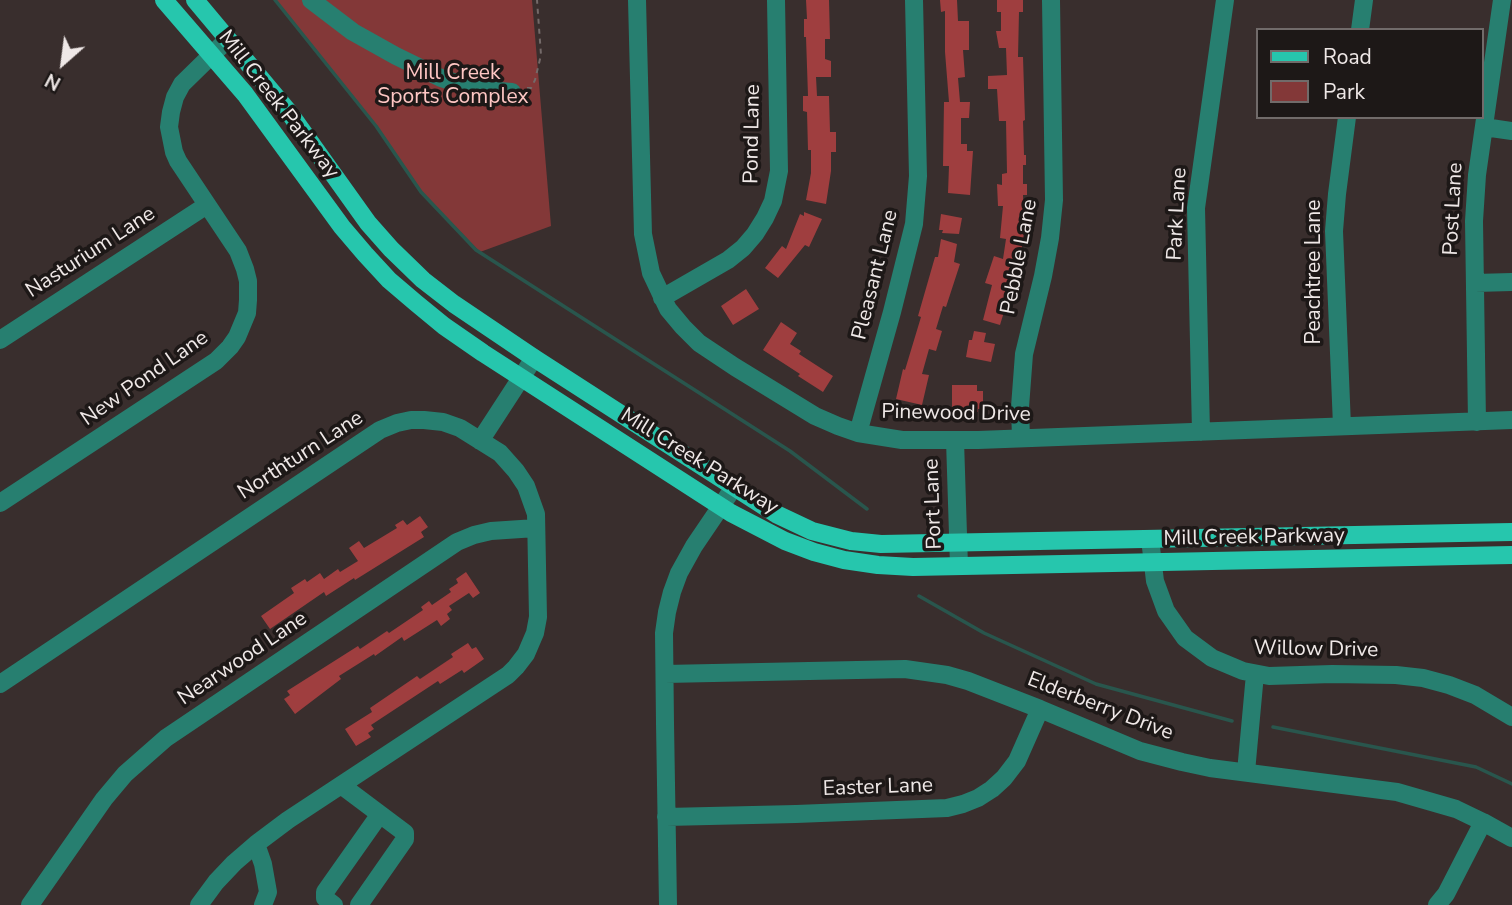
<!DOCTYPE html>
<html>
<head>
<meta charset="utf-8">
<style>
  body { margin:0 }
  #map { position:relative; width:1512px; height:905px; overflow:hidden; background:#392e2d; font-family:"Nunito Sans",sans-serif }
  canvas { display:block }
  .legend { position:absolute; left:1256px; top:28px; width:228px; height:91px; box-sizing:border-box; background:#1d1817; border:2px solid #716b6a; margin:0; padding:9px 12px; list-style:none; font-size:21px; color:#efe8e7 }
  .legend li { display:flex; align-items:center; gap:14px; height:35px }
  .legend b { width:35px; border:2px solid #716b6a }
  .north { position:absolute; left:28px; top:28px; width:70px; height:70px; -webkit-text-stroke:5px #1d1817; paint-order:stroke; rotate:208deg; font-size:19px; font-weight:700; line-height:28px; text-align:center; color:#efe8e7 }
  .north::after { content:''; display:block; margin:auto; width:24px; height:32px; background:#efe8e7; clip-path:polygon(50% 0,100% 100%,50% 72%,0 100%) }
</style>
</head>
<body>
<div id="map">
<canvas width="1512" height="905"></canvas>
<ul class="legend">
<li><b style="height:9px;background:#26c6ad"></b>Road</li>
<li><b style="height:19px;background:#833838"></b>Park</li>
</ul>
<div class="north">N</div>
</div>
<script>
const ctx = document.querySelector('canvas').getContext('2d');
ctx.lineJoin = 'round';
function paint(path, color) {
  ctx.fillStyle = color;
  ctx.fill(path, 'evenodd');
}
function poly(rows) {
  const path = new Path2D();
  for (const r of rows) {
    path.moveTo(r[0], r[1]);
    for (let i = 2; i < r.length; i += 2) path.lineTo(r[i], r[i + 1]);
  }
  return path;
}
function trace(path, color, width, dash) {
  ctx.strokeStyle = color;
  ctx.lineWidth = width;
  ctx.lineCap = dash ? 'butt' : 'round';
  ctx.setLineDash(dash || []);
  ctx.stroke(path);
}
function label(font, color, halo, rows, align = 'center') {
  ctx.font = font + ' "Nunito Sans",sans-serif';
  ctx.lineWidth = 7;
  ctx.setLineDash([]);
  ctx.textBaseline = 'middle';
  ctx.strokeStyle = halo;
  ctx.fillStyle = color;
  for (const [text, x, y, turn = 0] of rows) {
    ctx.save();
    ctx.translate(x, y);
    ctx.rotate((+turn || 0) * Math.PI / 180);
    ctx.textAlign = isNaN(turn) ? turn : align;
    if (halo) ctx.strokeText(text, 0, 0);
    ctx.fillText(text, 0, 0);
    ctx.restore();
  }
}
const green = poly([
  [275,0,532,0,551,226,480,252,421,192,380,131]
]);
const stream = poly([
  [275,0,376,126,421,192,476,250,790,451,867,509],
  [919,596,984,633,1096,684,1232,721],
  [1273,727,1476,767,1512,784]
]);
const building = poly([
  [806,0,829,0,830,39,825,39,825,59,831,61,831,77,816,77,817,96,829,96,830,132,836,132,836,152,831,152,831,171,826,204,806,200,811,173,811,150,808,150,807,112,803,111,803,96,808,96,806,37,804,37,804,19,807,19],
  [940,0,957,0,958,21,969,21,969,50,963,50,965,77,958,78,960,102,970,102,969,118,961,118,961,144,967,144,967,151,973,151,970,195,948,193,949,166,943,166,944,102,949,102,945,52,945,11,941,12],
  [997,0,1023,0,1023,12,1019,12,1018,57,1023,57,1025,120,1023,121,1024,155,1026,155,1026,165,1023,165,1023,184,1027,184,1027,195,1023,195,1024,216,1026,216,1021,254,1024,256,1020,270,1018,269,1011,289,1000,325,983,320,992,285,985,283,994,256,1003,259,1006,239,1000,238,1003,206,998,206,997,184,1002,185,1002,174,1007,173,1006,121,999,121,997,89,988,89,988,76,1007,75,1006,48,999,48,996,31,1001,31,1001,12,997,12],
  [804,212,822,219,809,247,805,245,778,278,765,268,782,246,786,249,800,214,804,216],
  [941,214,962,218,959,234,942,233,943,230,939,230],
  [941,239,957,244,954,262,960,264,946,307,943,306,936,329,942,331,936,351,929,349,922,374,929,375,922,405,896,399,903,369,905,370,921,317,918,316,935,257,938,257],
  [746,289,759,309,733,325,721,306],
  [781,322,797,333,790,344,801,351,799,354,833,376,823,392,798,376,800,374,763,350],
  [974,331,986,333,984,342,995,344,991,362,966,357,969,340,972,340],
  [952,385,977,385,977,391,983,391,983,409,978,409,978,412,952,412],
  [420,516,428,527,421,532,424,537,355,580,354,578,326,596,324,592,270,629,261,616,294,593,291,588,305,579,307,582,320,573,324,579,338,569,340,572,358,561,349,548,359,541,364,548,397,528,395,525,403,520,407,525],
  [466,572,480,593,473,598,469,593,449,606,452,610,447,614,450,619,441,626,437,620,404,641,402,637,375,656,374,654,339,676,341,679,295,714,284,699,290,695,287,691,358,646,360,649,387,631,389,633,423,610,421,607,429,601,432,605,451,592,449,589,458,583,456,579],
  [468,643,472,649,476,647,484,659,464,673,462,670,440,684,438,681,371,725,374,729,368,733,371,737,356,746,345,729,372,712,370,708,417,676,420,679,453,657,451,654]
]);
const path = poly([
  [527,88,531,88,535,80,541,55,537,0]
]);
const minor = poly([
  [311,0,353,32,396,56,441,78,475,89,512,92],
  [637,0,643,234,651,273,668,309,683,327,699,343,735,367,815,416,838,426,858,433,902,440,978,440,1512,420],
  [1360,30,1364,0],
  [1484,127,1512,131],
  [1475,283,1512,282],
  [662,298,728,260,743,248,755,234,765,218,773,201,779,171,776,0],
  [0,340,207,205],
  [1477,422,1474,221,1477,175,1502,0],
  [1342,426,1334,231,1337,194,1347,117],
  [1201,432,1196,208,1225,0],
  [858,433,892,312,914,224,918,176,914,0],
  [1021,438,1020,407,1024,354,1043,276,1050,238,1054,200,1051,0],
  [955,440,959,566],
  [480,441,534,358],
  [0,503,216,361,230,347,237,337,247,313,248,300,248,281,245,269,238,251,178,161,174,152,169,127,171,112,175,97,182,84,228,39],
  [1150,539,1155,581,1166,611,1185,638,1212,658,1243,671,1269,676,1332,674,1396,675,1423,678,1449,685,1475,695,1512,717],
  [665,674,905,669,947,675,968,681,1040,709,1140,751,1182,762,1210,768,1397,792,1456,809,1483,822,1512,838],
  [0,684,380,430,397,423,411,420,424,420,443,422,460,428,500,453,516,471,526,486,536,514,538,617,535,633,526,654,516,667,508,675,288,820,256,844,234,863,216,882,199,905],
  [1246,772,1255,674],
  [341,785,405,833,405,839,359,905],
  [666,817,796,814,947,808,963,804,978,798,992,789,1004,778,1017,761,1040,709],
  [256,844,263,864,268,892,263,905],
  [30,905,104,799,125,774,166,738,457,542,474,535,491,531,536,528],
  [334,905,325,898,325,892,380,814],
  [668,905,665,723,664,633,667,612,672,592,679,573,694,546,734,487],
  [1437,905,1446,894,1483,822]
]);
const major = poly([
  [164,0,245,94,342,227,365,254,389,280,416,303,444,326,483,353,731,513,785,541,814,552,844,560,878,565,913,567,1512,555],
  [195,0,288,111,368,223,391,249,423,280,454,304,534,358,776,514,812,531,851,541,881,544,1512,532]
]);
const parkNames = [
  ["Mill Creek",453,74],
  ["Sports Complex",453,98]
];
const streetNames = [
  ["Mill Creek Parkway",278,105,52],
  ["Pond Lane",753,134,-89],
  ["Post Lane",1454,209,-87],
  ["Park Lane",1178,214,-87],
  ["Nasturium Lane",91,253,-33],
  ["Pebble Lane",1020,257,-79],
  ["Peachtree Lane",1315,272,-90],
  ["Pleasant Lane",876,275,-76],
  ["New Pond Lane",145,379,-35],
  ["Pinewood Drive",956,414,1],
  ["Northturn Lane",301,456,-33],
  ["Mill Creek Parkway",699,462,32],
  ["Port Lane",934,504,-92],
  ["Mill Creek Parkway",1254,538,-1],
  ["Willow Drive",1316,650,1],
  ["Nearwood Lane",243,659,-34],
  ["Elderberry Drive",1100,707,21],
  ["Easter Lane",878,788,-2]
];
paint(green, '#833838');
trace(stream, '#29564d', 3.5);
paint(building, '#9f3e3f');
trace(path, '#746a69', 2, [5, 5]);
trace(minor, '#277f70', 18);
trace(major, '#26c6ad', 18);
label('21px', '#ffc7c4', '#1d1817', parkNames);
label('21px', '#efe8e7', '#1d1817', streetNames);
</script>
</body>
</html>
